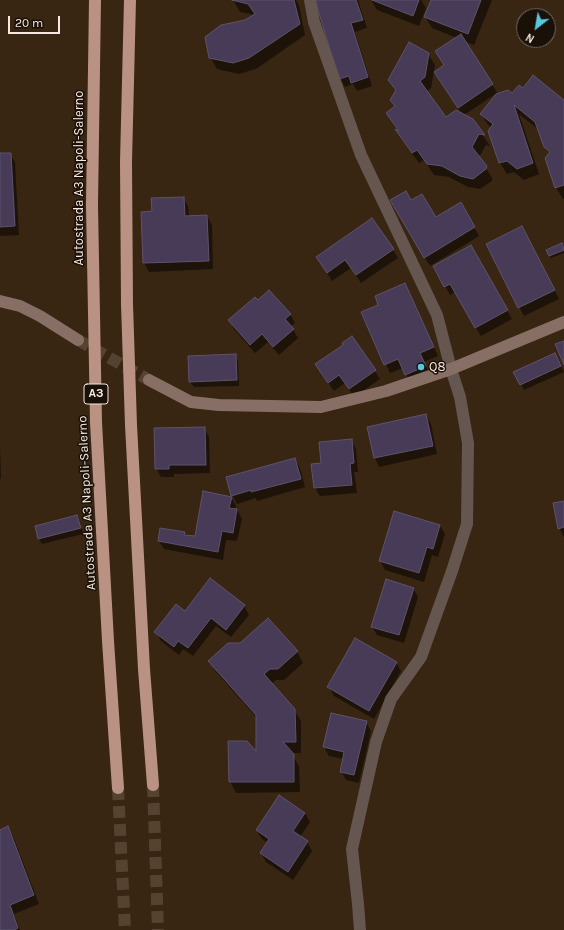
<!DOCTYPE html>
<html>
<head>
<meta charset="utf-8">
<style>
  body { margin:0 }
  #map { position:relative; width:564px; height:930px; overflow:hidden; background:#382512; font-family:Karla,sans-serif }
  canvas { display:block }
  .north { position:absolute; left:516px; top:8px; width:40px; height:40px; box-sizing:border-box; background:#191008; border:1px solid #72675e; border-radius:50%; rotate:211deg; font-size:11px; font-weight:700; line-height:16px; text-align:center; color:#f7e9de }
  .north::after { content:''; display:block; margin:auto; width:14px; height:18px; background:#56c9e1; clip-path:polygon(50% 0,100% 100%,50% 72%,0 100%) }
  .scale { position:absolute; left:8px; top:16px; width:52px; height:18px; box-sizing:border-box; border:2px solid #f7e9de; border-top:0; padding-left:5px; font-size:12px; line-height:14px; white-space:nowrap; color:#f7e9de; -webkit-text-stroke:3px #191008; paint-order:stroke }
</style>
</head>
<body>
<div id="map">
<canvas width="564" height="930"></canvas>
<div class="north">N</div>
<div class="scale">20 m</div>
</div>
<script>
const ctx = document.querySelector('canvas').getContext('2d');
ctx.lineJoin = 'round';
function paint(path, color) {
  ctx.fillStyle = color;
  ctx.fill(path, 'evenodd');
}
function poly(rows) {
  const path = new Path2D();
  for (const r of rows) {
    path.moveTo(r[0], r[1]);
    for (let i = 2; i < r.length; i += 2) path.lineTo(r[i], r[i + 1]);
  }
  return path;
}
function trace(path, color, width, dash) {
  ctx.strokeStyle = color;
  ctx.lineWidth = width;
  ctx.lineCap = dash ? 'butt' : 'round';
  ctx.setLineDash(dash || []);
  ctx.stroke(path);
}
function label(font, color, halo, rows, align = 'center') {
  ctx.font = font + ' Karla,sans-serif';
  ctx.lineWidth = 3;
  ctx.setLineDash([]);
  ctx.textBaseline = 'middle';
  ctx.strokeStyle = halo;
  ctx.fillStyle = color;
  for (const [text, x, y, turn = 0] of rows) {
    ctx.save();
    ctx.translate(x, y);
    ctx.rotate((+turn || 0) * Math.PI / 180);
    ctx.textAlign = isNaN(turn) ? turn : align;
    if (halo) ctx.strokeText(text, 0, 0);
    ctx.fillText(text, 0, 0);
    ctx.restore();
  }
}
const shadow = poly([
  [233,0,296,0,299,5,305,35,256,69,239,74,217,69,210,57,255,15,240,12],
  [316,0,358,0,367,28,355,32,372,86,357,91,353,84,345,87,340,78],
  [371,0,421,0,426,8,419,26,377,10],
  [428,0,492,0,474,45,464,41,498,94,512,95,523,89,564,101,564,199,563,199,556,188,546,158,550,154,545,146,539,130,519,114,539,174,524,180,514,172,507,174,500,163,489,131,492,128,488,125,481,114,497,93,464,115,472,120,490,146,486,145,479,157,492,178,492,181,480,189,468,187,449,177,434,175,424,160,419,163,402,140,397,131,399,132,387,113,396,107,396,91,390,80,428,54,435,65,431,88,426,92,446,119,462,114,440,81,457,38,432,28,425,17,431,1],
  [0,154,10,154,15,162,19,235,0,236],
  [183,198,188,206,189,217,207,216,212,225,213,269,149,272,144,263,142,212,153,212],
  [391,200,435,218,460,203,479,236,430,266],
  [527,236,559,299,524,316,487,244],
  [562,244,564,249,564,253,551,258,547,250],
  [471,246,512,319,481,336,455,292,450,295,434,266],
  [393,250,398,258,361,283,351,268,332,281,317,257],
  [405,284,438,356,424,362,430,375,411,384,403,368,390,373,363,312,380,305],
  [258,301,290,314,295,323,291,326,298,338,279,355,268,342,255,353,234,329,229,320],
  [352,337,380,379,354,397,345,383,334,391,321,373],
  [555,354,564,372,524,390,515,373],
  [235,355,238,361,239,386,194,387,190,382],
  [426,415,431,424,437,454,379,467,375,458,368,428],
  [204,428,209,437,210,473,174,474,174,477,161,477,156,468],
  [351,440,356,449,358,472,354,472,357,493,320,496,315,488,322,464],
  [0,447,1,479,0,479],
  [295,459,300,468,305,487,257,501,256,498,237,504,232,495],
  [231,497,236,506,235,510,237,510,242,519,237,541,226,540,223,560,164,549,159,541,184,533,186,536,195,538],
  [564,502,564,537,559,528],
  [77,516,80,522,83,534,42,544,39,539,36,526],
  [440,526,445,534,438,557,432,555,424,582,385,570,380,561],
  [413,588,418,597,404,643,377,635,372,627],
  [244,606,249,615,231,637,216,626,193,656,183,649,179,655,161,641,156,632,185,612],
  [297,652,303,663,284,680,276,680,271,684,294,710,301,721,301,753,291,753,299,766,300,792,236,793,230,781,257,754,257,718,216,672,209,661],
  [396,662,401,671,374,719,334,696,329,687],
  [366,722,371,731,359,783,346,780,341,771,344,759,329,756,324,747],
  [305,813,310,822,300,837,307,842,312,851,293,880,266,862,261,853,268,843,262,839,257,831],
  [8,828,13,836,39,904,14,914,20,930,0,929,0,831]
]);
const building = poly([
  [232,0,294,0,300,24,249,58,233,63,209,58,205,37,221,25,245,20,255,14,248,4,232,0],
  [315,0,356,0,363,20,351,23,368,77,351,83,349,76,339,79,315,0],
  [372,0,419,0,413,16,372,0],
  [431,0,481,0,468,34,424,17,431,0],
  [461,34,493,84,458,108,434,72,444,65,435,51,461,34],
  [409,42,429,53,425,77,420,81,446,117,456,110,473,119,485,135,479,134,472,147,487,166,486,169,473,179,460,176,442,166,427,164,417,150,412,153,395,129,399,131,386,113,395,106,390,100,396,90,388,80,409,42],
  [533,75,564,100,564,185,555,188,545,158,550,152,544,147,535,122,514,105,533,163,517,169,507,161,499,163,488,131,493,124,480,114,496,94,508,90,512,93,519,85,523,88,533,75],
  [0,153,11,153,15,226,0,227,0,153],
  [406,191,411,200,422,194,436,217,461,202,475,227,424,258,390,200,406,191],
  [184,197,185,216,207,215,209,261,143,263,141,212,152,211,151,198,184,197],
  [372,218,394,249,356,275,345,260,327,273,316,257,372,218],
  [522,226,555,290,518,308,486,244,522,226],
  [562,243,564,250,549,256,546,250,562,243],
  [471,245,508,310,475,328,450,284,444,287,433,266,471,245],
  [405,283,434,347,420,353,426,366,405,375,398,359,384,365,361,312,378,305,375,296,405,283],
  [269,290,291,314,285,319,294,329,273,347,262,334,250,345,228,320,255,297,258,300,269,290],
  [352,336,376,370,349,389,339,375,328,383,315,364,343,345,342,343,352,336],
  [564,341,564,365,555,344,564,341],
  [555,353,561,366,520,385,513,372,555,353],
  [236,354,237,380,189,382,188,356,236,354],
  [426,414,433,446,374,458,367,427,426,414],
  [205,427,206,465,169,465,169,469,155,469,154,428,205,427],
  [352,439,354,463,350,464,352,485,314,488,311,464,321,463,319,442,352,439],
  [295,458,301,479,251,492,251,490,231,496,226,477,295,458],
  [203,491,232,497,229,508,237,509,233,533,222,531,218,552,158,541,160,528,185,532,184,535,195,536,203,491],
  [564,501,564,527,558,529,553,503,564,501],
  [394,511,440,525,433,549,427,547,419,573,379,561,394,511],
  [77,515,81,528,38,539,35,526,77,515],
  [210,578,245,605,226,630,211,618,188,648,178,641,174,647,154,632,176,604,185,611,210,578],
  [386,579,414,588,399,635,371,627,386,579],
  [268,618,298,651,278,669,270,669,264,674,295,709,296,742,283,742,294,754,294,782,229,782,228,741,247,741,256,751,256,715,208,661,228,643,240,643,268,618],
  [355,638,397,662,369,711,327,687,355,638],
  [331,713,367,721,354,775,340,772,344,752,323,747,331,713],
  [279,795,305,813,293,831,308,841,288,872,260,853,269,839,256,830,279,795],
  [8,826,34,895,10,905,18,928,14,930,0,930,0,830,8,826]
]);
const secondaryTunnel = poly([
  [78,340,149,380]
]);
const highwayTunnel = poly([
  [153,785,158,930],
  [118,788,125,930]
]);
const street = poly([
  [310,0,314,22,361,155,437,315,451,369,460,397,468,443,467,524,452,571,421,657,391,699,376,742,352,849,358,904,360,930]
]);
const secondary = poly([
  [0,301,20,306,40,316,78,340],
  [149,380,191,402,219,405,321,407,386,391,451,369,564,322]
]);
const highway = poly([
  [95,0,92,205,96,422,108,641,118,788],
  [130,0,126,162,127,304,131,425,144,669,153,785]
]);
const markers = [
  [421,367,4,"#56c9e1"]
];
const shields = [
  [96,394,24]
];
const shieldNames = [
  ["A3",96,394]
];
const streetNames = [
  ["Autostrada A3 Napoli-Salerno",79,178,-90],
  ["Autostrada A3 Napoli-Salerno",87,503,-93]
];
const poiNames = [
  ["Q8",429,367]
];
paint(shadow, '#0007');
paint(building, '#473b58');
trace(building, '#5d536c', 1);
trace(secondaryTunnel, '#554231', 12, [12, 6]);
trace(highwayTunnel, '#554231', 12, [12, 6]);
trace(street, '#665650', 12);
trace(secondary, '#886f65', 12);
trace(highway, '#b99284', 12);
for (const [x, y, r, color] of markers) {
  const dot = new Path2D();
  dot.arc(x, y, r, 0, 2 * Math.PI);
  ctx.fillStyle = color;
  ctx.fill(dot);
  trace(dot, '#191008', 1.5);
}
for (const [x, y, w] of shields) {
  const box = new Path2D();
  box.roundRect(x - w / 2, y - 10, w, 20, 3);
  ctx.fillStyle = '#191008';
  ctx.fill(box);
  trace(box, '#f7e9de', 1);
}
label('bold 12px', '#f7e9de', null, shieldNames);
label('13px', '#f7e9de', '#191008', streetNames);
label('13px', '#f7e9de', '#191008', poiNames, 'left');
</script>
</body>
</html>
